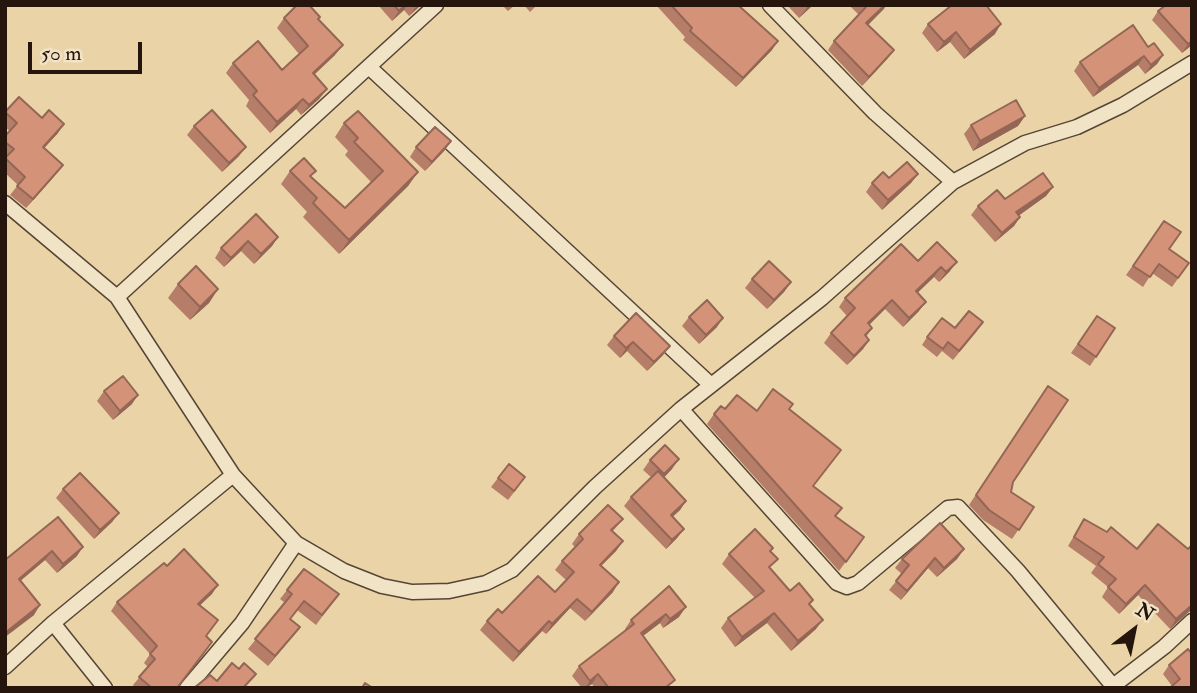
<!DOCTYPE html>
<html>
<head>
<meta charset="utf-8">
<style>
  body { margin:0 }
  #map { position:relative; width:1197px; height:693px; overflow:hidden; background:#ead4a7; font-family:"IM FELL Double Pica",serif }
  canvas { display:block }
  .frame { position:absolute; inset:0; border:7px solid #25150d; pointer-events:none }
  .north { position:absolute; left:1099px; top:595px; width:70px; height:70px; -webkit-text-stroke:5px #f1e3c6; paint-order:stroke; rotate:32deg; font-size:19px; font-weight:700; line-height:28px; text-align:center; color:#25150d }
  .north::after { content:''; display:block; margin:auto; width:24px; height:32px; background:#25150d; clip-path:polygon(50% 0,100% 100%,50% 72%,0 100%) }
  .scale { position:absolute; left:28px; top:42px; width:114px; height:32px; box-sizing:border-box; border:4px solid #25150d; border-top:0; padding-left:9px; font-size:21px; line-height:24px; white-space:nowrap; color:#25150d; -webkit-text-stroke:5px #f1e3c6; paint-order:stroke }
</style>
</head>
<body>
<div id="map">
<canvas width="1197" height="693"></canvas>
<div class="frame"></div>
<div class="north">N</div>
<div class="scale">50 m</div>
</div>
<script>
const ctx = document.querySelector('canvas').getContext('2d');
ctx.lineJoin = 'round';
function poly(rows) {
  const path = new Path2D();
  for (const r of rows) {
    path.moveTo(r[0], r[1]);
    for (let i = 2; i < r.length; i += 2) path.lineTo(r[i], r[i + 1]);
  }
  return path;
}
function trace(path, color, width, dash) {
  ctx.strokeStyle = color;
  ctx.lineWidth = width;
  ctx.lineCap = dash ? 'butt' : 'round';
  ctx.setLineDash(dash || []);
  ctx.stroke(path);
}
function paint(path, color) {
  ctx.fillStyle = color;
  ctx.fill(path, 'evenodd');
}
const minor = poly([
  [770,5,875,113,953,182],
  [369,67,711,385],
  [5,203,117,297,233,475,296,543,344,571,382,586,412,592,449,591,486,583,512,570,595,487,681,409,822,298,953,182,1025,143,1077,127,1123,105,1192,63],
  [117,297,436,5],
  [681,409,837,583,847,587,858,583,948,508,958,507,1018,571,1113,686,1164,647,1192,621],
  [53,623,105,688],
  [5,667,53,623,233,475],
  [187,688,242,623,296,543]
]);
const wall = poly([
  [378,5,421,5,409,16,404,10,392,21],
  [502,5,515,5,508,11],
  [524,5,537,5,530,12],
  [656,5,738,5,772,50,736,87,683,40,685,37],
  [787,5,813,5,799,18],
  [849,5,886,5,868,25,887,59,862,86,828,50,834,41,859,15],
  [1192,5,1192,45,1182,53,1152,20,1158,11],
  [284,18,318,19,335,55,314,75,327,89,319,99,301,115,296,109,270,133,246,106,249,100,226,73,233,63,282,70,299,54,277,28],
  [928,24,995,34,964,59,950,42,937,52,922,33],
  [1148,47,1163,55,1157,64,1145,74,1138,65,1093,97,1074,71,1080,62],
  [5,112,58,133,44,148,56,174,26,208,10,195,18,185,5,173,5,136,10,131,5,127],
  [1025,116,1018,126,973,151,964,134,971,125],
  [344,123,418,172,408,186,339,254,303,217,307,212,281,184,290,171,312,177,345,208,371,182,345,155,348,151,335,137],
  [194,126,239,156,222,172,187,135],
  [451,141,444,151,425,171,410,157,416,147],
  [918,174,911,183,882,210,866,192,872,183,889,178],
  [1053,187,1046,196,1019,215,1020,217,1014,226,995,242,971,215,978,206],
  [256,214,278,237,272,246,254,264,241,251,224,267,215,258,221,248],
  [1164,221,1169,249,1189,263,1172,287,1152,273,1143,287,1126,275],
  [937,242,950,271,939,282,934,277,917,293,919,311,903,327,885,309,869,325,872,328,866,337,869,340,863,349,847,365,824,343,831,333,847,316,839,307,845,298,918,261],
  [752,279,791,282,784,292,767,309,745,288],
  [178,284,218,289,209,303,190,320,168,298],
  [1097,316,1115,328,1090,366,1071,353],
  [689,317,717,327,699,344,682,326],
  [955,328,977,331,953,360,942,351,937,357,922,345,927,337],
  [614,336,670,346,663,355,647,371,627,351,620,358,607,345],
  [1048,386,1013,482,1011,492,1034,507,1012,539,983,520,969,505],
  [104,391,132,404,113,420,97,401],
  [725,409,757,411,789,409,841,450,813,486,835,517,864,537,839,571,707,424,714,414],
  [650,460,672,469,664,477,686,501,680,510,672,517,684,529,677,538,666,549,624,506,631,497,651,477,643,470],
  [498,478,519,486,508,500,491,487],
  [63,489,119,513,112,522,94,539,56,498],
  [58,517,77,556,57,573,45,560,20,581,34,615,5,637,5,560],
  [623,519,613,531,623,541,616,551,601,566,613,592,585,621,570,608,546,634,542,631,513,662,480,630,487,621,502,613,555,592,566,580,555,570,562,561,575,547,572,544,579,534],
  [1084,519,1192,609,1170,629,1138,595,1119,614,1102,597,1108,587,1091,573,1096,566,1068,546],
  [964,549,957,559,937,577,928,568,901,600,889,590,902,574,895,568,902,559],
  [770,551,770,569,790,591,810,605,816,629,791,651,767,623,735,647,721,628,728,618,755,598,722,564,729,554],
  [669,586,679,617,663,628,660,623,643,636,670,688,595,688,592,684,586,688,582,688,572,676,579,666,626,631,625,629,631,620],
  [287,590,339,594,316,625,297,610,290,619,300,627,268,666,248,649,285,603,280,599],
  [212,594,199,605,218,620,206,636,178,688,135,688,133,685,148,667,144,663,150,654,111,611,117,602],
  [1169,665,1192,688,1171,688,1172,686,1163,674]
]);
const shadedWall = poly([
  [405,5,407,5,404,10,392,21,399,11],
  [418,5,421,5,409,16,416,7],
  [809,5,813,5,799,18,806,9],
  [885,5,886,5,884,9,860,33,866,23],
  [1001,24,995,34,964,59,970,50],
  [956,32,950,42,937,52,944,42],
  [778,41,772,50,736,87,743,78],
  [1192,41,1192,45,1182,53,1188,44],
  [343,45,335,55,305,83,313,73],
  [894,50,887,59,862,86,869,77],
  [1163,55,1157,64,1145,74,1151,65],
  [1144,56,1138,65,1093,97,1099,88],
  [327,89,319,99,301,115,309,105],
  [303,99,296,109,270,133,277,122],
  [1025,116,1018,126,973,151,980,141],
  [64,124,58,133,36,157,43,147],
  [451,141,444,151,425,171,432,162],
  [246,147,239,156,222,172,229,163],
  [63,165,56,174,26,208,33,199],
  [418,172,408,186,339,254,349,240],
  [918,174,911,183,882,210,888,200],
  [1053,187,1046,196,1010,222,1016,212],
  [1020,217,1014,226,995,242,1002,233],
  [278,237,272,246,254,264,261,254],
  [248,241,241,251,224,267,231,258],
  [957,262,950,271,939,282,946,272],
  [941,267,934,277,909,301,916,291],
  [791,282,784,292,767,309,774,300],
  [218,289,209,303,190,320,200,307],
  [892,300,885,309,861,333,868,323],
  [926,302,919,311,903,327,909,318],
  [723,318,717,327,699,344,706,335],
  [869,340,863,349,847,365,854,356],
  [633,342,627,351,620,358,626,348],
  [670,346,663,355,647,371,654,362],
  [138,395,132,404,113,420,120,411],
  [679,459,672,469,658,484,664,474],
  [686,501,680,510,664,525,671,515],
  [119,513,112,522,94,539,100,530],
  [684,529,677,538,666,549,672,540],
  [623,541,616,551,593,574,600,565],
  [83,547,77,556,57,573,63,564],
  [964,549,957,559,937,577,944,568],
  [52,551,45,560,12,588,19,579],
  [935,558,928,568,901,600,907,591],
  [619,582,613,592,585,621,592,612],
  [218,585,212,594,192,613,198,604],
  [1145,585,1138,595,1119,614,1126,604],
  [577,599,570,608,546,634,552,624],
  [40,605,34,615,5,637,5,633],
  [1192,605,1192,609,1170,629,1176,619],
  [686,607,679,617,663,628,670,619],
  [774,613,767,623,735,647,742,637],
  [666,614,660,623,635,642,641,633],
  [823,620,816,629,791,651,798,641],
  [549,621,542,631,513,662,519,652],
  [300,627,293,636,268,666,275,656],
  [598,674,592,684,585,688,590,681]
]);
const building = poly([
  [297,5,309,5,320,17,318,19,343,45,313,73,327,89,309,105,303,99,277,122,253,95,257,91,233,63,258,41,282,70,308,46,284,18,297,5],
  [394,5,405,5,399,11,394,5],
  [671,5,738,5,778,41,743,78,690,31,692,28,671,5],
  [865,5,885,5,866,23,894,50,869,77,834,41,866,7,865,5],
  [952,5,986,5,1001,24,970,50,956,32,944,42,928,24,952,5],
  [1166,5,1192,5,1192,41,1188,44,1158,11,1166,5],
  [1133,25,1148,47,1154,43,1163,55,1151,65,1144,56,1099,88,1080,62,1133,25],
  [19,97,42,118,49,110,64,124,43,147,63,165,33,199,17,186,25,177,5,158,14,149,5,142,5,136,17,123,5,112,19,97],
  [1016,100,1025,116,980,141,971,125,1016,100],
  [212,110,246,147,229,163,194,126,212,110],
  [358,111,418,172,349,240,313,203,317,198,290,171,304,158,316,171,310,176,345,208,383,171,354,142,358,138,344,123,358,111],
  [435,127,451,141,432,162,416,147,435,127],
  [907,162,918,174,888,200,872,183,883,172,889,178,907,162],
  [1043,173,1053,187,1016,212,1020,217,1002,233,978,206,997,190,1005,199,1043,173],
  [256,214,278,237,261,254,248,241,231,258,221,248,256,214],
  [1164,221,1181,232,1169,249,1189,263,1178,278,1159,264,1150,277,1133,266,1164,221],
  [937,242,957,262,946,272,941,267,916,291,926,302,909,318,892,300,868,323,872,328,865,335,869,340,854,356,831,333,855,308,845,298,901,244,918,261,937,242],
  [769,261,791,282,774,300,752,279,769,261],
  [196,266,218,289,200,307,178,284,196,266],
  [707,300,723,318,706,335,689,317,707,300],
  [969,311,983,322,959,351,948,342,943,349,927,337,942,318,955,328,969,311],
  [636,313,670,346,654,362,633,342,626,348,614,336,636,313],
  [1097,316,1115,328,1096,357,1078,344,1097,316],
  [123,376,138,395,120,411,104,391,123,376],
  [1048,386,1068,400,1013,482,1011,492,1034,507,1019,530,989,510,976,495,1048,386],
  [773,389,793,404,789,409,841,450,813,486,842,508,835,516,864,537,846,562,714,414,721,406,725,409,737,395,757,411,773,389],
  [665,445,679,459,664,474,650,460,665,445],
  [509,464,525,477,514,491,498,478,509,464],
  [658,471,686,501,671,515,684,529,672,540,631,497,658,471],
  [80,473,119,513,100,530,63,489,80,473],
  [608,505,623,519,611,530,623,541,600,565,619,582,592,612,577,599,552,624,549,621,519,652,487,621,498,609,502,613,538,576,555,592,574,572,562,561,583,539,579,534,608,505],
  [58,517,83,547,63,564,52,551,19,579,40,605,5,633,5,560,58,517],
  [1084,519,1107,532,1111,527,1137,549,1158,524,1188,549,1192,545,1192,605,1176,619,1145,585,1126,604,1108,587,1116,579,1098,564,1104,557,1074,537,1084,519],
  [940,523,964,549,944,568,935,558,907,591,896,581,909,565,902,559,940,523],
  [755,529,773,548,770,551,778,559,769,567,790,591,799,583,813,600,809,604,823,620,798,641,774,613,742,637,728,618,764,591,729,554,755,529],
  [184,549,218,585,198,604,218,620,206,636,212,642,177,688,152,688,139,677,155,659,150,654,157,646,117,602,164,563,167,566,184,549],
  [304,569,339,594,322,615,304,601,290,619,300,627,275,656,255,639,292,594,287,590,304,569],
  [669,586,686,607,670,619,666,614,641,633,675,680,665,688,609,688,598,674,590,681,579,666,634,624,631,620,669,586],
  [1188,649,1192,654,1192,688,1173,688,1172,686,1180,679,1169,665,1188,649],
  [232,663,239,669,244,663,256,674,243,688,194,688,210,675,217,681,232,663],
  [365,683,373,688,362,688,365,683]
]);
trace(minor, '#564534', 17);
trace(minor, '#f1e3c6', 14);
paint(wall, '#b67e68');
paint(shadedWall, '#946655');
paint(building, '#d49279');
trace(building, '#946655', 2);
</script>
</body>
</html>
